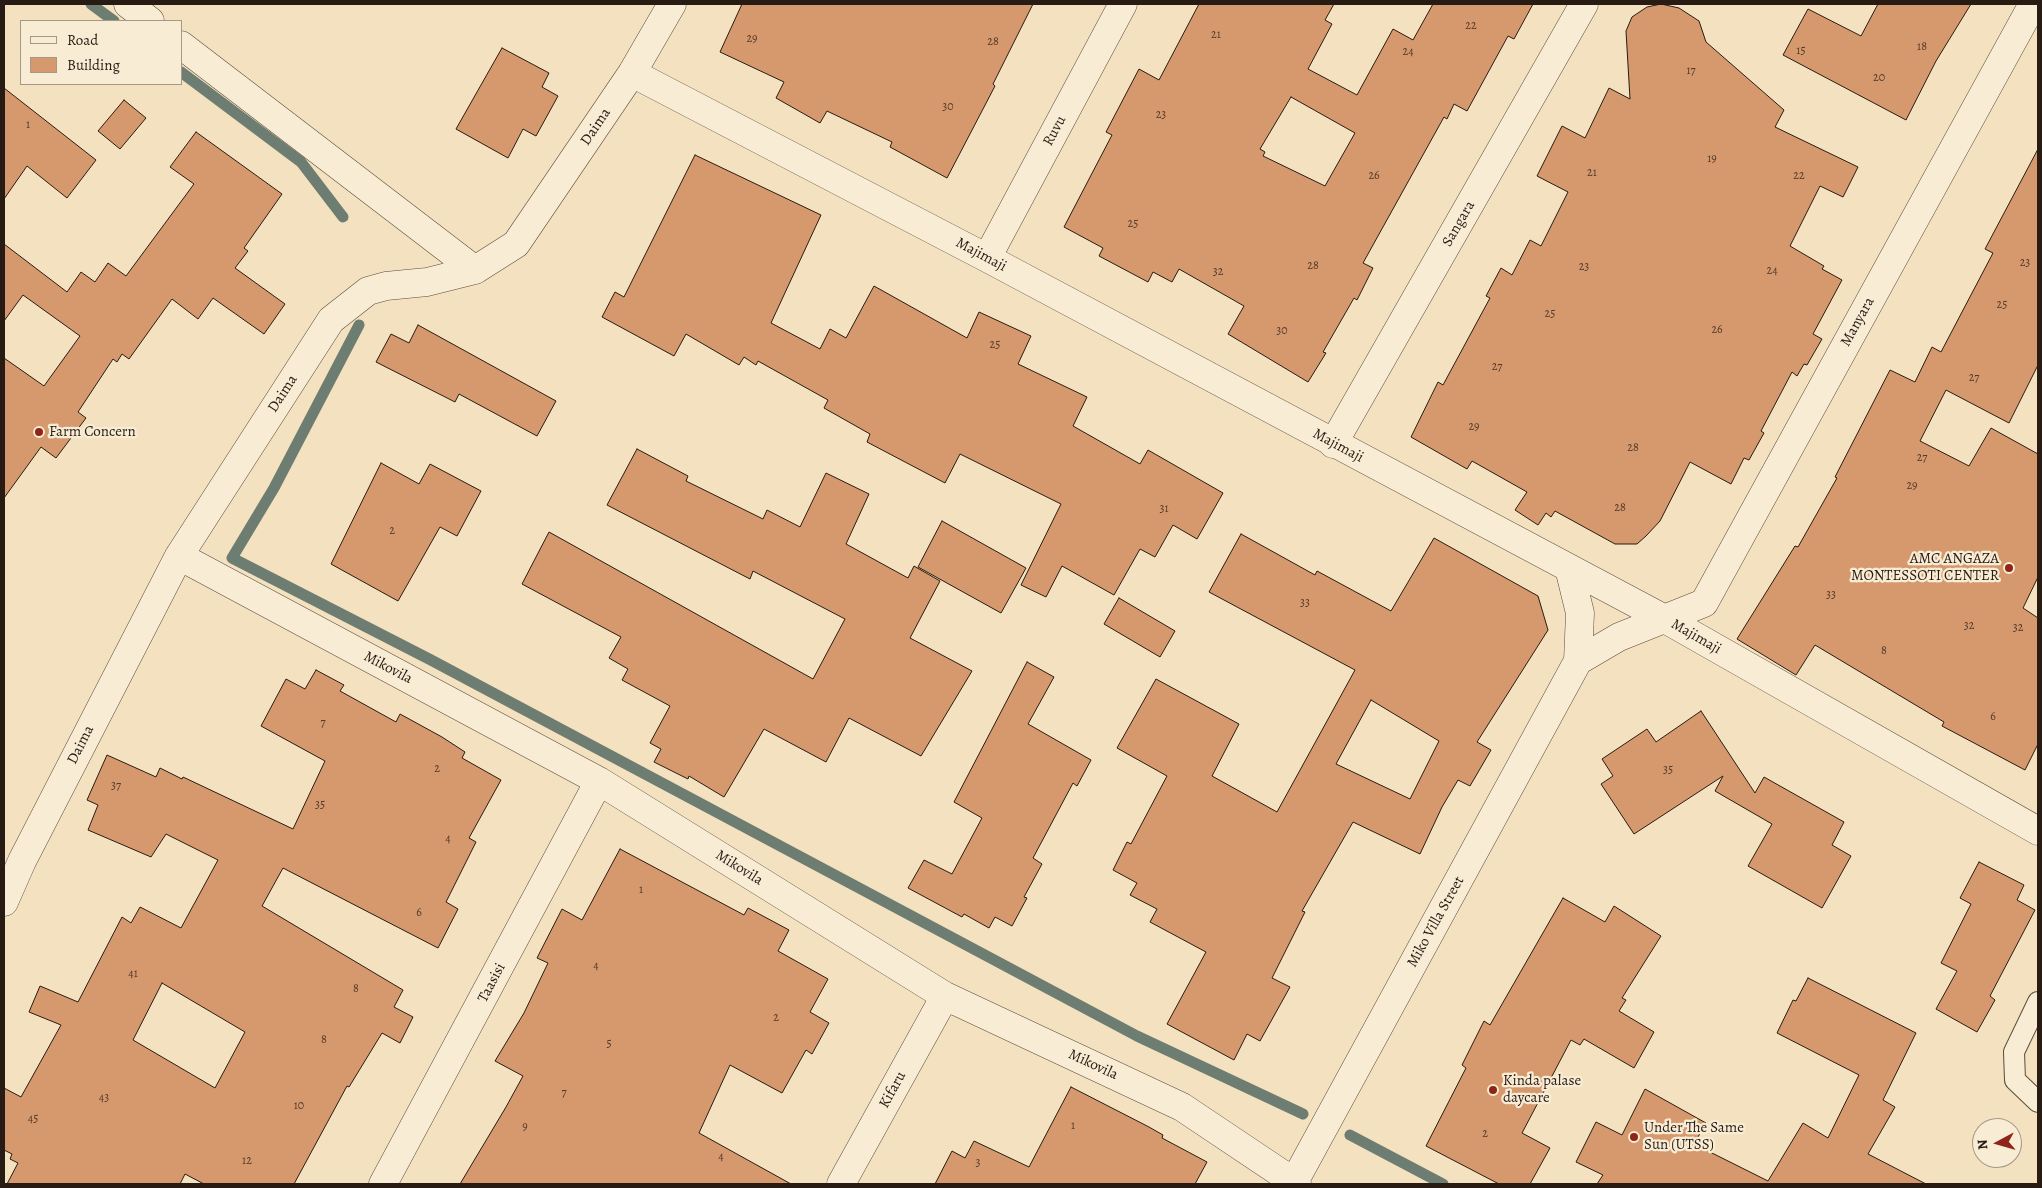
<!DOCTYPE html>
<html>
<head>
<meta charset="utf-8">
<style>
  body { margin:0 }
  #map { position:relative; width:2042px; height:1188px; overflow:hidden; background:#f4e1bf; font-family:Alegreya,serif }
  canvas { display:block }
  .frame { position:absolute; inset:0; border:5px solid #281b13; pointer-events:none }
  .legend { position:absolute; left:20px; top:20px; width:162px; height:65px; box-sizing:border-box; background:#f8ecd5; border:1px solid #a59887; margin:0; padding:6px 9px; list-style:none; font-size:15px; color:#281b13 }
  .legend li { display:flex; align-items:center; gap:10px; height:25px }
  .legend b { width:25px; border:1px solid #a59887 }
  .north { position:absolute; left:1972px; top:1118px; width:50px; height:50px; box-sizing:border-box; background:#f8ecd5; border:1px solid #a59887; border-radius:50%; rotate:264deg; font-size:14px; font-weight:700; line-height:20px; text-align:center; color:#281b13 }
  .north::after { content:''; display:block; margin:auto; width:18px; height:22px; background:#8f2418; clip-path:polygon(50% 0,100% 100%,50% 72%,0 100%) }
</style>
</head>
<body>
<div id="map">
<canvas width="2042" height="1188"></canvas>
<div class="frame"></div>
<ul class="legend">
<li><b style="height:6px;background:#f8ecd5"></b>Road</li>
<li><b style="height:14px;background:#d6996e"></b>Building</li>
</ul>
<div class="north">N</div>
</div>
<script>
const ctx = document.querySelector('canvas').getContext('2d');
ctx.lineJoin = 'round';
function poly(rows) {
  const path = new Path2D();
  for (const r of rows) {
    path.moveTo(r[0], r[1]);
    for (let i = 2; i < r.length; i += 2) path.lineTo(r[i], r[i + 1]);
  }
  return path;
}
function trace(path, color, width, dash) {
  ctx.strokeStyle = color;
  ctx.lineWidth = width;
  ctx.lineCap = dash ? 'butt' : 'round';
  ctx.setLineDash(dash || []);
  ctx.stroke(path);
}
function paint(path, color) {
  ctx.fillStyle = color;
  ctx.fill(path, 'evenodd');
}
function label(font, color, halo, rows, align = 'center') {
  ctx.font = font + ' Alegreya,serif';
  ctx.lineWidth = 4.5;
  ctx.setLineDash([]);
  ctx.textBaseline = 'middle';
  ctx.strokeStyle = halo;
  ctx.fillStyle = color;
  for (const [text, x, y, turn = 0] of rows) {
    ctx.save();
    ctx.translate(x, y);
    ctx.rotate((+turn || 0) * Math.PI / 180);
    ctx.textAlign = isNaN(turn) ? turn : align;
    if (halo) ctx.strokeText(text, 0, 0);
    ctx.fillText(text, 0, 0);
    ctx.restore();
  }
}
const stream = poly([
  [91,4,114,21],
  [181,72,301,162,343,217],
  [359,325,274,488,232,558,431,660,1137,1036,1303,1114],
  [1350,1135,1443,1184]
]);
const building = poly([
  [742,4,1033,4,993,84,995,86,947,178,890,147,892,142,827,111,820,123,776,98,784,82,720,52,742,4],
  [1199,4,1334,4,1325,20,1332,24,1308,69,1357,95,1393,29,1413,40,1433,4,1533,4,1514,39,1508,36,1467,111,1454,104,1447,119,1444,117,1363,263,1373,268,1357,300,1354,298,1323,352,1326,353,1308,382,1228,334,1244,306,1179,269,1172,282,1153,272,1148,282,1099,256,1103,248,1064,227,1112,135,1106,132,1139,69,1159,80,1199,4],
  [1291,97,1355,133,1325,186,1263,156,1265,152,1260,149,1291,97],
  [1661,4,1679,8,1699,21,1706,42,1784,110,1775,127,1858,167,1843,197,1820,186,1790,246,1824,266,1822,269,1842,280,1813,334,1822,339,1807,365,1804,364,1797,376,1792,372,1761,431,1764,433,1749,460,1744,458,1731,484,1690,462,1660,521,1646,536,1637,544,1615,544,1555,511,1551,517,1546,513,1538,525,1515,510,1527,492,1472,461,1467,469,1411,437,1438,382,1443,385,1490,298,1486,296,1501,268,1512,275,1530,240,1541,246,1568,192,1537,176,1562,126,1585,138,1609,88,1630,99,1626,31,1632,17,1647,7,1661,4],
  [1878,4,1971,4,1936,61,1906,120,1783,55,1808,9,1861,36,1878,4],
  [502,48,549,73,542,87,558,96,536,136,523,129,508,158,456,129,502,48],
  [4,88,96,160,67,198,27,166,4,199,4,88],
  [124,100,146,118,120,149,98,131,124,100],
  [196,132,282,194,244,248,248,251,235,268,285,304,264,334,213,298,198,319,172,299,129,359,122,354,117,362,113,359,78,412,86,418,56,458,41,447,4,498,4,358,44,386,80,336,23,295,4,321,4,244,67,292,81,272,95,282,108,263,126,276,194,184,170,167,196,132],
  [2038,149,2038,365,2009,423,1946,390,1920,441,1969,466,1991,428,2038,454,2038,577,2023,608,2038,618,2038,744,2025,770,1942,726,1944,722,1815,645,1796,675,1737,639,1795,546,1798,547,1837,478,1835,477,1890,370,1915,382,1932,347,1941,352,1993,253,1985,249,2038,149],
  [695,155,821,215,771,323,820,349,830,329,846,338,874,286,967,338,979,312,1031,336,1018,364,1087,397,1073,426,1140,464,1148,450,1223,493,1197,539,1173,525,1155,557,1140,549,1114,595,1062,566,1046,597,1021,585,1061,504,960,454,945,483,867,442,870,434,824,408,828,400,758,361,756,365,744,357,739,365,686,334,674,356,602,317,615,292,624,297,695,155],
  [418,325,556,401,537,436,459,394,455,402,376,362,391,334,409,343,418,325],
  [637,449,688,476,686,481,763,519,767,510,800,527,826,473,869,494,846,544,908,578,914,566,940,581,910,638,972,671,921,756,849,718,826,762,764,729,724,797,689,776,688,779,654,762,661,749,650,743,670,706,622,680,628,669,609,658,621,637,522,584,549,532,813,679,845,619,753,571,750,579,607,505,637,449],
  [381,463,419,484,430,464,481,491,457,536,440,527,398,601,331,564,381,463],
  [942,521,1026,568,1001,613,918,567,942,521],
  [1241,534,1315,575,1317,571,1391,611,1434,538,1538,596,1548,630,1477,742,1491,750,1470,786,1458,780,1442,807,1420,854,1353,822,1302,911,1305,912,1272,978,1290,987,1260,1041,1247,1034,1234,1060,1167,1024,1206,952,1150,922,1157,909,1130,895,1137,883,1113,870,1127,842,1131,844,1167,776,1117,748,1156,679,1239,724,1212,776,1277,812,1355,670,1209,592,1241,534],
  [1371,700,1439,741,1410,799,1336,764,1371,700],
  [1119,598,1175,631,1160,657,1104,624,1119,598],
  [1027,662,1054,677,1028,724,1091,760,1077,786,1073,783,1033,858,1042,864,1024,897,1027,898,1012,926,995,917,989,928,964,914,962,917,908,888,924,860,952,874,982,818,954,802,1027,662],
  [316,670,344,685,340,691,396,722,400,714,442,737,465,752,462,758,501,780,469,838,476,842,446,902,458,909,438,948,283,868,262,906,403,990,394,1007,413,1017,400,1043,382,1033,349,1087,347,1086,294,1184,204,1184,185,1174,180,1184,7,1184,18,1163,10,1159,12,1154,4,1150,4,1088,21,1097,61,1025,29,1012,40,986,78,1002,122,917,131,923,140,907,181,928,218,860,166,834,151,857,88,830,98,805,87,800,107,755,156,777,160,768,182,779,183,777,293,829,325,761,261,726,286,679,305,689,316,670],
  [162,983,245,1032,215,1088,133,1040,162,983],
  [1701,711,1755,793,1764,777,1844,822,1832,845,1851,856,1822,908,1748,866,1772,824,1715,791,1723,776,1634,834,1601,784,1613,776,1602,759,1647,729,1656,742,1701,711],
  [620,849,744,915,748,908,789,930,778,951,828,979,810,1012,829,1023,812,1054,806,1050,782,1093,730,1065,699,1133,791,1184,460,1184,506,1107,523,1076,495,1061,524,1013,548,963,537,958,562,909,582,920,620,849],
  [1979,862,2024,885,2017,900,2035,910,1990,996,1995,1000,1977,1032,1936,1009,1957,971,1941,963,1971,904,1960,898,1979,862],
  [1563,898,1605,922,1614,906,1661,936,1622,998,1626,1000,1619,1011,1654,1032,1634,1068,1584,1039,1580,1045,1571,1040,1522,1133,1550,1148,1530,1184,1499,1184,1426,1146,1466,1068,1462,1065,1484,1021,1490,1025,1563,898],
  [1808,978,1916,1033,1883,1100,1895,1107,1868,1154,1926,1184,1597,1184,1603,1175,1576,1162,1596,1122,1622,1135,1645,1089,1706,1123,1694,1144,1768,1181,1803,1123,1828,1138,1859,1075,1777,1033,1793,1000,1796,1001,1808,978],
  [1071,1087,1149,1127,1163,1135,1162,1138,1207,1162,1195,1184,935,1184,952,1151,965,1158,974,1141,1029,1167,1071,1087]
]);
const service = poly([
  [2038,1002,2014,1052,2015,1080,2038,1102]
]);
const minor = poly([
  [128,4,150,21],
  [181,45,475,270],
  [632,73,987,258,1665,619,2038,831],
  [987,258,1123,4],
  [1333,444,1584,4],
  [179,556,599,781,945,996,1182,1107,1297,1184],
  [1578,661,1619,637,1704,603,2033,4],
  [4,902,22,861,179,556,331,320,368,291,386,286,427,282,475,270,516,244,632,73,672,4],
  [383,1184,599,781],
  [841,1184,945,996],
  [1293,1184,1578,661,1580,613,1569,568]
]);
const markers = [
  [39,432,5,"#8f2418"],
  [2009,568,5,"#8f2418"],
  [1493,1090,5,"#8f2418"],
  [1634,1137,5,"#8f2418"]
];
const numberNames = [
  ["22",1471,26],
  ["21",1216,35],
  ["29",752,39],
  ["28",993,42],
  ["18",1922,47],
  ["15",1801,51],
  ["24",1408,52],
  ["17",1691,71],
  ["20",1879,78],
  ["30",948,107],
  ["23",1161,115],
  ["1",28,125],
  ["19",1712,159],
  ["21",1592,173],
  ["26",1374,176],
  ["22",1799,176],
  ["25",1133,224],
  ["23",2025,263],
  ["28",1313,266],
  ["23",1584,267],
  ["24",1772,271],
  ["32",1218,272],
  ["25",2002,305],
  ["25",1550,314],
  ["26",1717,330],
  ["30",1282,331],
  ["25",995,345],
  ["27",1497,367],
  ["27",1974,378],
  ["29",1474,427],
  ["28",1633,448],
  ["27",1922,458],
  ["29",1912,486],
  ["28",1620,508],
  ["31",1164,509],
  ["2",392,531],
  ["33",1831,595],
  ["33",1305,603],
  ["32",1969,626],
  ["32",2018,628],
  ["8",1884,651],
  ["6",1993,717],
  ["7",323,723],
  ["2",437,769],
  ["35",1668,770],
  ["37",116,786],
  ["35",320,805],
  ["4",448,839],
  ["1",641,890],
  ["6",419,913],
  ["4",596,966],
  ["41",133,974],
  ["8",356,989],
  ["2",776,1018],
  ["8",324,1040],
  ["5",609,1044],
  ["7",564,1093],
  ["43",104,1098],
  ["10",299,1106],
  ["45",33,1119],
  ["1",1073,1126],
  ["9",525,1127],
  ["2",1485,1134],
  ["4",721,1157],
  ["12",247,1161],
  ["3",978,1163]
];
const streetNames = [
  ["Daima",596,127,-56],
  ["Ruvu",1055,131,-62],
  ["Sangara",1459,224,-60],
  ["Majimaji",981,255,28],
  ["Manyara",1858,322,-61],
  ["Daima",283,394,-57],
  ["Majimaji",1338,446,28],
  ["Majimaji",1696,637,30],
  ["Mikovila",388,668,28],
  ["Daima",81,745,-63],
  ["Mikovila",739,868,32],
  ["Miko Villa Street",1436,922,-61],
  ["Taasisi",492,983,-62],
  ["Mikovila",1093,1065,25],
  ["Kifaru",893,1090,-61]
];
const poiNames = [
  ["Farm Concern",49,432],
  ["AMC ANGAZA",1999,559,"right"],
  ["MONTESSOTI CENTER",1999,576,"right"],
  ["Kinda palase",1503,1081],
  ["daycare",1503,1098],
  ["Under The Same",1644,1128],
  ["Sun (UTSS)",1644,1145]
];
trace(stream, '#6e7d72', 11);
paint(building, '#d6996e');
trace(building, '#281b13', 1);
trace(service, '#5b4c3e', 22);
trace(minor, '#5b4c3e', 29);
trace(service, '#f8ecd5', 20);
trace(minor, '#f8ecd5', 28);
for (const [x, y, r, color] of markers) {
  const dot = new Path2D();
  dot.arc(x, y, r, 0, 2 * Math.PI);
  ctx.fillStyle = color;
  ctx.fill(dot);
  trace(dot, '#f8ecd5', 2);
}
label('12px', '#543a2a', null, numberNames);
label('15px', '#281b13', '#f8ecd5', streetNames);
label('15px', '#281b13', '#f8ecd5', poiNames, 'left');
</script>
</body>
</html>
